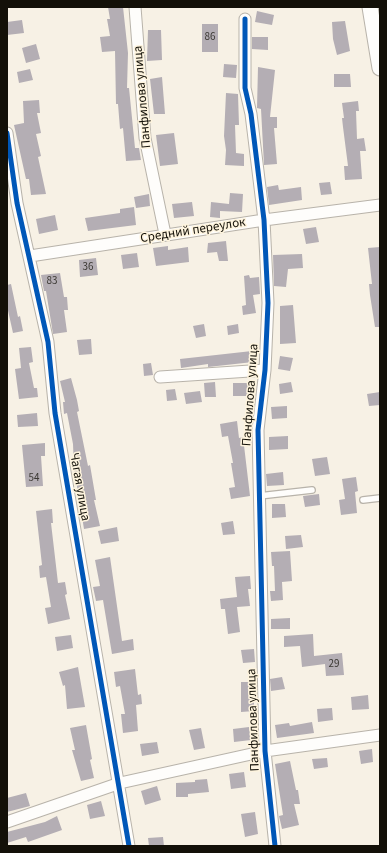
<!DOCTYPE html>
<html>
<head>
<meta charset="utf-8">
<style>
  body { margin:0 }
  #map { position:relative; width:387px; height:853px; overflow:hidden; background:#f7f1e5; font-family:"Source Sans 3",sans-serif }
  canvas { display:block }
  .frame { position:absolute; inset:0; border:8px solid #131008; pointer-events:none }
</style>
</head>
<body>
<div id="map">
<canvas width="387" height="853"></canvas>
<div class="frame"></div>
</div>
<script>
const ctx = document.querySelector('canvas').getContext('2d');
ctx.lineJoin = 'round';
function paint(path, color) {
  ctx.fillStyle = color;
  ctx.fill(path, 'evenodd');
}
function poly(rows) {
  const path = new Path2D();
  for (const r of rows) {
    path.moveTo(r[0], r[1]);
    for (let i = 2; i < r.length; i += 2) path.lineTo(r[i], r[i + 1]);
  }
  return path;
}
function trace(path, color, width, dash) {
  ctx.strokeStyle = color;
  ctx.lineWidth = width;
  ctx.lineCap = dash ? 'butt' : 'round';
  ctx.setLineDash(dash || []);
  ctx.stroke(path);
}
function label(font, color, halo, rows, align = 'center') {
  ctx.font = font + ' "Source Sans 3",sans-serif';
  ctx.lineWidth = 3;
  ctx.setLineDash([]);
  ctx.textBaseline = 'middle';
  ctx.strokeStyle = halo;
  ctx.fillStyle = color;
  for (const [text, x, y, turn = 0] of rows) {
    ctx.save();
    ctx.translate(x, y);
    ctx.rotate((+turn || 0) * Math.PI / 180);
    ctx.textAlign = isNaN(turn) ? turn : align;
    if (halo) ctx.strokeText(text, 0, 0);
    ctx.fillText(text, 0, 0);
    ctx.restore();
  }
}
const building = poly([
  [108,7,123,7,128,53,127,88,129,88,135,148,139,148,141,160,126,161,123,128,120,129,118,104,116,104,115,51,102,52,100,37,110,36,107,19,110,19],
  [257,11,274,15,272,25,255,22],
  [22,20,24,33,7,35,7,22],
  [345,21,350,51,337,55,333,39,332,22],
  [202,24,218,24,218,52,202,52],
  [148,30,161,30,162,60,147,61],
  [252,37,268,37,268,50,252,49],
  [36,44,40,59,26,63,22,48],
  [224,64,237,65,236,78,223,77],
  [258,67,275,70,270,117,277,117,277,128,274,128,277,164,264,165,261,109,257,108],
  [30,69,33,80,19,83,17,72],
  [334,74,350,74,351,87,334,87],
  [162,77,165,114,154,114,150,79],
  [226,93,238,94,239,125,235,125,236,153,244,154,244,166,225,165,226,150,224,136],
  [39,100,40,113,37,113,41,133,36,134,41,156,38,157,46,194,31,195,29,179,26,179,14,125,24,123,23,101],
  [358,101,359,111,356,111,357,139,364,138,366,151,360,151,362,179,345,180,344,166,348,166,343,127,342,118,344,118,342,103],
  [174,133,178,164,160,166,156,135],
  [330,182,332,194,321,195,319,183],
  [278,185,279,190,301,187,302,200,269,205,267,187],
  [230,193,243,194,242,212,220,211,220,218,210,217,211,202,229,204],
  [149,194,150,206,136,208,134,197],
  [192,202,194,216,174,218,172,204],
  [134,207,136,225,88,231,85,218,120,213,120,209],
  [55,215,58,230,39,234,36,219],
  [316,227,319,242,306,244,303,229],
  [226,241,228,261,219,261,217,252,207,253,208,243],
  [168,246,168,250,188,247,189,262,156,266,153,248],
  [380,247,380,327,375,327,370,295,369,284,372,284,368,248],
  [137,253,139,267,123,269,121,255],
  [302,254,303,268,288,269,286,287,274,286,273,255],
  [96,258,98,275,80,277,79,260],
  [60,273,64,297,67,297,68,310,64,310,67,332,53,334,46,291,44,291,41,275],
  [249,275,250,278,259,277,260,294,253,295,256,313,243,315,242,306,246,305,244,276],
  [11,284,18,317,20,316,23,331,13,333,7,306,7,285],
  [293,305,296,343,280,344,280,306],
  [204,324,206,336,196,338,193,326],
  [238,324,239,333,228,335,227,326],
  [91,339,92,354,79,355,77,340],
  [31,347,33,362,29,363,34,388,37,388,38,397,19,399,15,369,21,368,19,348],
  [252,351,253,362,208,367,208,364,181,368,180,359],
  [280,356,293,358,290,371,278,369],
  [151,363,153,375,144,376,143,364],
  [71,378,77,400,79,411,77,412,88,466,90,465,96,500,94,500,100,526,84,529,74,468,73,444,67,413,64,414,63,402,65,402,60,381],
  [215,382,216,397,205,397,204,383],
  [291,382,293,392,280,394,279,384],
  [233,383,249,383,250,396,233,396],
  [175,389,177,400,167,401,166,390],
  [200,391,202,402,186,404,184,393],
  [380,392,380,405,369,406,367,394],
  [287,406,287,418,272,419,271,407],
  [37,413,38,426,18,427,17,415],
  [237,421,239,438,243,437,250,496,231,499,229,488,235,487,231,463,233,463,228,436,222,437,220,424],
  [288,436,288,449,269,450,269,437],
  [45,443,45,456,41,456,43,486,26,487,22,445],
  [327,457,330,474,315,476,312,459],
  [283,472,284,485,267,486,266,474],
  [356,477,358,491,355,492,357,513,341,515,339,500,345,499,342,479],
  [319,494,320,505,305,507,303,496],
  [272,504,285,504,286,517,272,518],
  [52,509,53,523,51,523,58,583,65,582,67,594,65,595,70,619,48,624,45,608,51,607,46,577,40,578,39,566,42,565,36,511],
  [233,521,235,534,223,535,221,523],
  [117,527,119,541,101,544,98,531],
  [301,535,303,547,286,549,285,536],
  [290,551,292,581,282,582,283,600,271,601,270,591,275,591,274,566,272,566,271,552],
  [110,557,122,641,133,639,134,650,112,654,103,600,96,601,93,587,100,586,95,560],
  [250,576,251,589,248,589,250,606,237,607,240,632,228,634,225,609,221,609,220,599,237,597,235,577],
  [290,618,290,629,271,629,271,619],
  [313,634,314,656,342,653,344,675,326,676,325,664,302,667,300,646,284,647,284,636],
  [71,635,73,648,57,651,55,637],
  [254,649,255,662,243,663,241,650],
  [78,667,85,707,67,709,65,685,63,686,59,672],
  [135,669,138,695,141,694,142,704,136,705,138,731,123,733,121,714,125,714,120,686,116,687,114,672],
  [282,677,285,689,271,691,270,679],
  [241,682,256,682,257,692,254,692,254,711,241,712],
  [368,695,369,709,352,710,351,697],
  [332,708,333,720,318,722,317,709],
  [312,722,314,733,277,738,275,725,289,723,290,726],
  [86,725,92,759,90,760,94,778,81,781,72,750,75,750,70,728],
  [249,727,251,740,234,742,233,729],
  [201,728,205,748,194,750,189,730],
  [157,742,159,753,142,756,140,744],
  [372,749,373,762,361,764,359,751],
  [327,758,328,767,314,769,312,759],
  [290,761,296,790,298,790,300,804,294,804,299,825,282,829,279,816,283,815,275,764],
  [244,772,246,787,231,789,229,774],
  [207,779,209,792,188,794,188,797,176,797,176,783,195,782,195,780],
  [157,786,161,800,145,805,141,791],
  [26,793,30,806,7,812,7,798],
  [101,801,105,816,90,819,87,805],
  [255,812,258,834,245,837,241,814],
  [57,816,62,830,28,842,26,837,7,843,7,832,45,822],
  [163,837,164,846,149,846,148,838]
]);
const lane = poly([
  [259,496,312,490],
  [363,500,380,498]
]);
const street = poly([
  [135,7,145,138,165,234],
  [245,19,245,88,251,114,264,220,268,303,265,370,258,430,265,751,275,846],
  [7,133,17,203,48,342,55,413,129,846],
  [30,256,264,220,380,205],
  [160,377,265,370],
  [7,822,120,783,265,751,380,735]
]);
const secondary = poly([
  [370,7,380,68]
]);
const cycleway = poly([
  [245,19,245,88,251,114,264,220,268,303,265,370,258,430,265,751,275,846],
  [7,133,17,203,48,342,55,413,129,846]
]);
const numberNames = [
  ["86",210,38],
  ["36",88,268],
  ["83",52,282],
  ["54",34,479],
  ["29",334,665]
];
const streetNames = [
  ["Панфилова улица",143,97,-95],
  ["Средний переулок",193,231,-9],
  ["Панфилова улица",251,395,-86],
  ["Чагая улица",79,487,80],
  ["Панфилова улица",254,720,-92]
];
paint(building, '#b4aeb4');
trace(lane, '#b8b3aa', 8);
trace(street, '#b8b3aa', 13);
trace(secondary, '#b8b3aa', 17);
trace(lane, '#fefdfb', 5.5);
trace(street, '#fefdfb', 11);
trace(secondary, '#fefdfb', 15);
trace(cycleway, '#0057b8', 5);
label('11px', '#3b3833', null, numberNames);
label('13px', '#131008', '#fef4de', streetNames);
</script>
</body>
</html>
